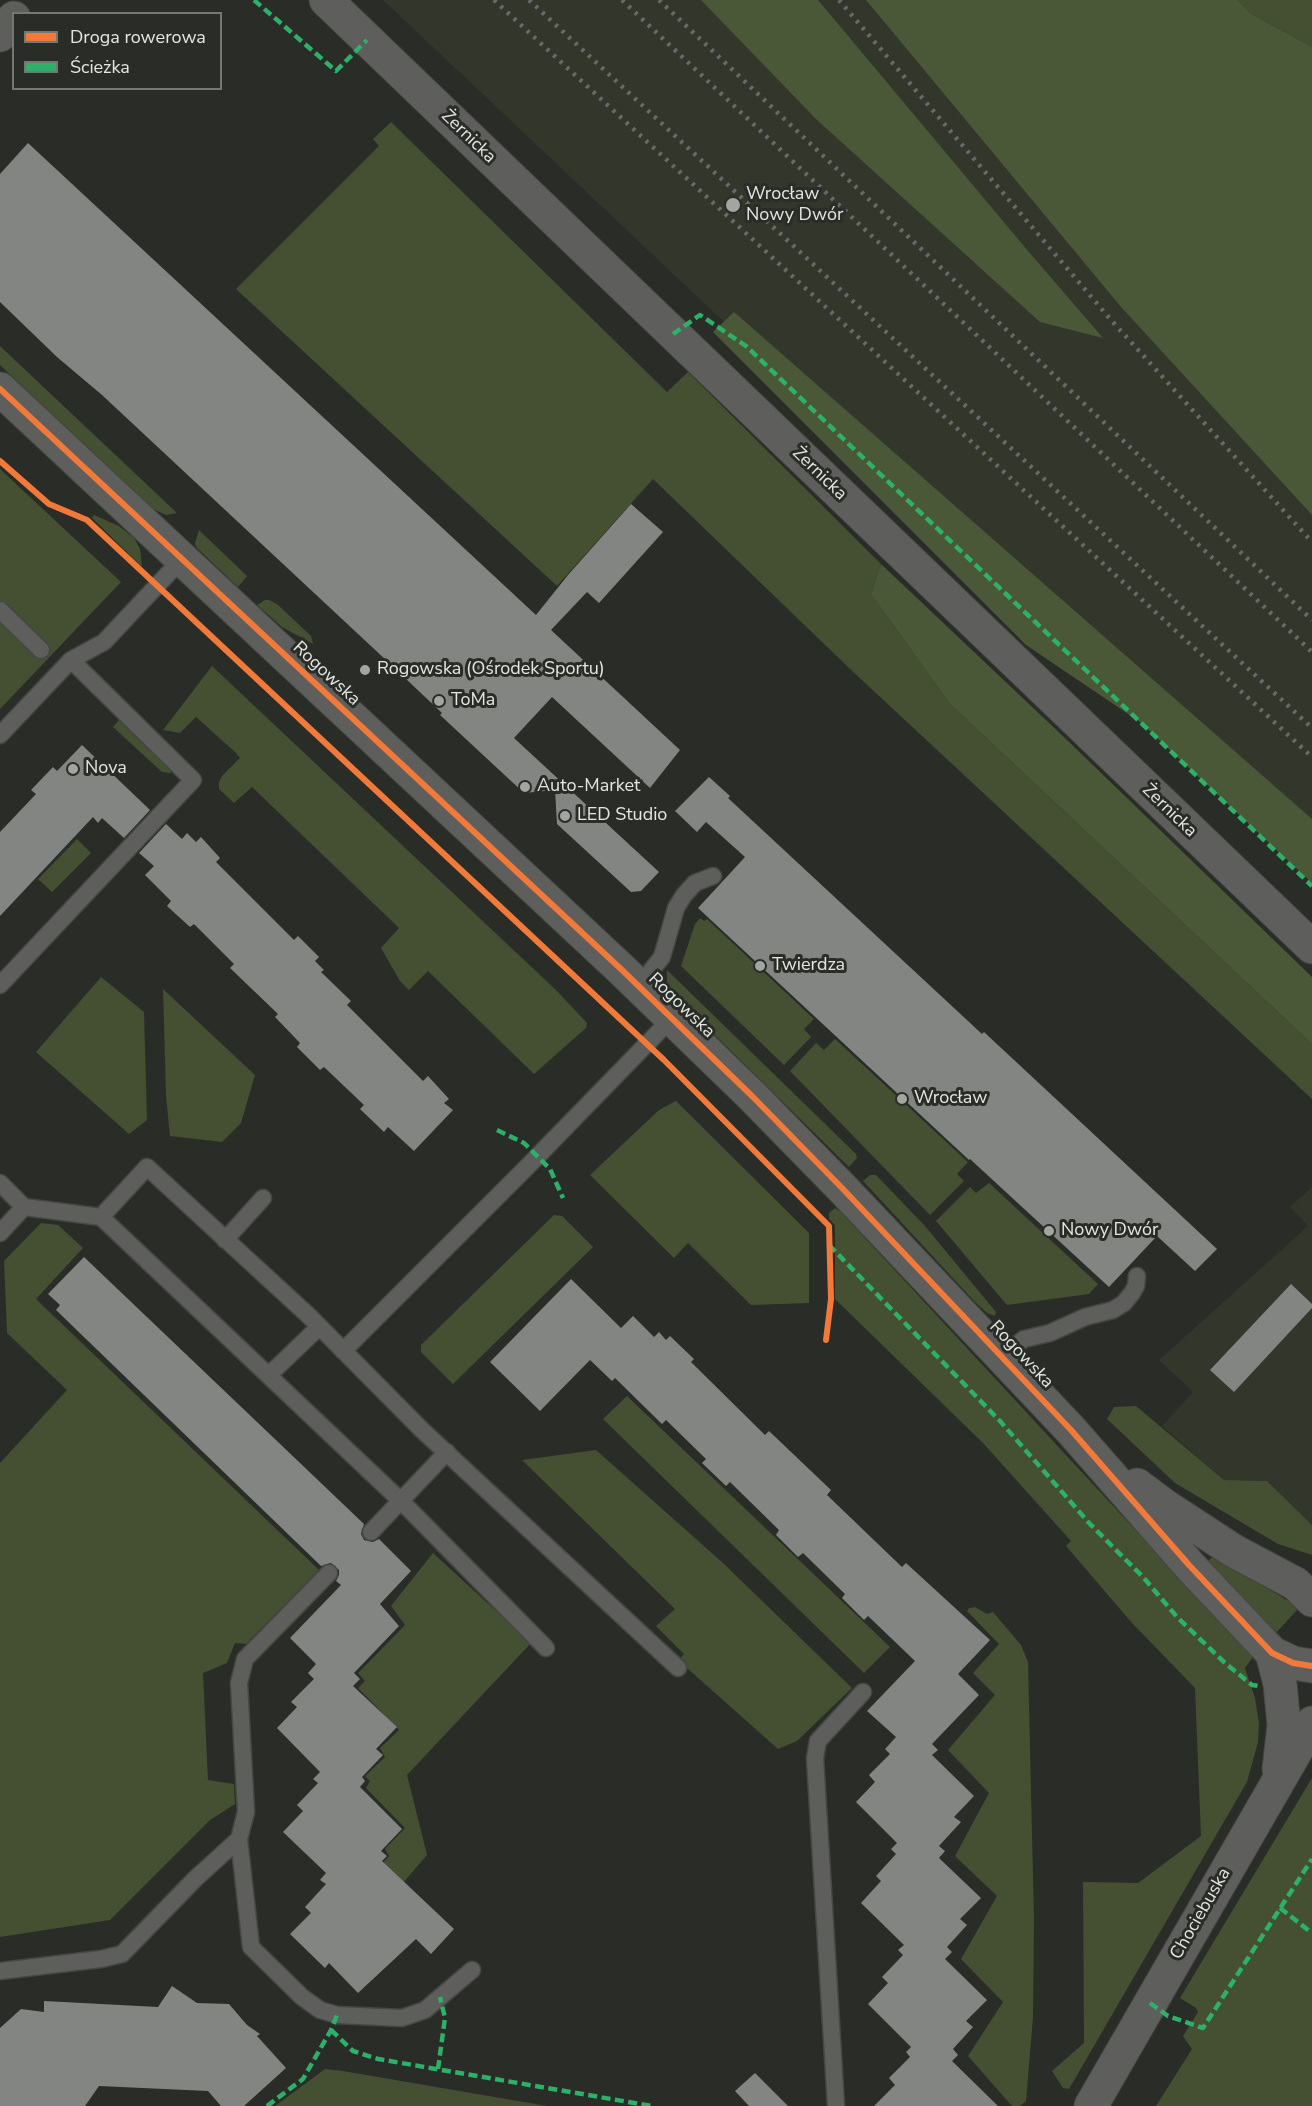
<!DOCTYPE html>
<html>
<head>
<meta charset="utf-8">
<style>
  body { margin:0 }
  #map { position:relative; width:1312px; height:2106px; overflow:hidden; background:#2a2c28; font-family:"Nunito Sans",sans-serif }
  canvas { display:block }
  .legend { position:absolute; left:12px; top:12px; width:210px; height:78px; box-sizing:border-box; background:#2a2d27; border:2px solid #747772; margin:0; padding:8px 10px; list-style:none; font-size:18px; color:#e4e6e2 }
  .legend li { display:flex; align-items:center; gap:12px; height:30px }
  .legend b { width:30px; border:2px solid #747772 }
</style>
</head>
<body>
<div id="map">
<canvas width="1312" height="2106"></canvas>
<ul class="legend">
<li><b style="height:8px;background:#f17a3a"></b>Droga rowerowa</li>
<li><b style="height:8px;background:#2db169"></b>Ścieżka</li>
</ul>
</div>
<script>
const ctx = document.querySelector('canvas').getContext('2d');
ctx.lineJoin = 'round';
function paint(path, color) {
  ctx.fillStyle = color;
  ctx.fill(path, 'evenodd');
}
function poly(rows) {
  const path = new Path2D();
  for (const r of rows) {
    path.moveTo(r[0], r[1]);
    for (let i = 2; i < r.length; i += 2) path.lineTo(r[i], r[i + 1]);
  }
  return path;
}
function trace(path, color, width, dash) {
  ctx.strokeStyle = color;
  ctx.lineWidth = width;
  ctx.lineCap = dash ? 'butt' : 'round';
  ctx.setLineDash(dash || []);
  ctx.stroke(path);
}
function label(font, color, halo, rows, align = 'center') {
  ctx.font = font + ' "Nunito Sans",sans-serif';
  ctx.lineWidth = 6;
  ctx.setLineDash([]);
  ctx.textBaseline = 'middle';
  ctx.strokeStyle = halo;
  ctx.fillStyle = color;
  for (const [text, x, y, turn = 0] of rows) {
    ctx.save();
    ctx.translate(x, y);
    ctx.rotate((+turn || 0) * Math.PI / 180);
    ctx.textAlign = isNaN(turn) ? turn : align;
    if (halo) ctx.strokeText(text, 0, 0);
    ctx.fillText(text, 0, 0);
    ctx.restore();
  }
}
const built = poly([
  [383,0,866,0,1121,307,1312,515,1312,877],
  [1312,1187,1312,1525,1267,1481,1224,1480,1162,1426,1193,1392,1159,1360,1308,1226,1290,1207]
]);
const green = poly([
  [1238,0,1312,0,1312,47,1250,13],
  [391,122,667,392,688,372,881,564,871,594,949,703,1312,1044,1312,1099,849,668,653,479,557,586,236,289,379,146,373,139],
  [0,346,177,513,166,515,153,509,0,365],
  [0,469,121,582,0,709],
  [94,515,119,526,134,538,140,549,142,567,92,518],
  [199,530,247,576,238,587,196,547,195,543],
  [265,600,269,600,277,604,311,636,313,644,282,627,257,605],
  [212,666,557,991,587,1023,586,1028,534,1074,428,971,409,990,400,981,381,948,399,928,252,787,234,803,219,789,219,782,222,776,240,758,235,752,196,717,180,733,163,730],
  [119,720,169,768,171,773,162,772,113,727],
  [77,839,91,853,52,892,38,879],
  [700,918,704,921,707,919,814,1019,804,1029,811,1037,784,1065,681,966,695,924],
  [667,970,856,1154,857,1158,849,1167,669,990,667,986],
  [101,977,144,1012,147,1120,129,1134,36,1052],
  [163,989,255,1075,241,1123,222,1142,170,1136,166,1096],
  [835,1039,968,1162,957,1174,964,1181,930,1215,790,1071,816,1043,824,1050],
  [676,1101,809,1233,809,1303,751,1305,688,1243,674,1258,590,1175,659,1110],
  [870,1175,876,1175,925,1226,996,1312,995,1316,987,1313,975,1302,863,1181],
  [989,1183,1098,1284,1089,1294,1007,1305,936,1221,970,1187,976,1193],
  [835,1208,841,1212,1253,1657,1245,1668,1255,1698,1259,1723,1258,1742,1247,1782,1069,2089,1063,2088,1052,2071,1084,2043,1083,1882,1138,1883,1201,1836,1195,1688,1132,1623,1066,1546,1071,1541,983,1443,835,1299,835,1225,829,1219,829,1213],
  [554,1215,562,1216,593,1247,453,1384,421,1352,421,1345],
  [41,1223,58,1225,83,1248,36,1299,319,1570,246,1644,235,1643,227,1663,203,1673,208,1780,234,1784,235,1804,210,1820,110,1920,0,1937,0,1463,67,1390,7,1333,4,1261],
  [627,1396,890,1647,864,1673,603,1419],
  [1136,1406,1224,1480,1267,1481,1312,1525,1312,1555,1278,1544,1175,1483,1107,1419,1114,1407],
  [596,1450,723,1563,852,1688,797,1741,778,1749,678,1660,684,1654,656,1626,675,1609,522,1460],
  [433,1553,531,1643,407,1775,427,1855,390,1898,371,1876,389,1856,385,1849,405,1828,366,1788,370,1781,365,1776,385,1757,380,1748,399,1730,358,1688,365,1681,358,1673,405,1625,391,1606],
  [1213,1556,1297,1606,1297,1610,1275,1634,1207,1562],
  [975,1607,987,1614,993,1612,1021,1645,1028,1662,1034,1919,1033,2017,1026,2101,1020,2106,1012,2106,968,2056,1003,2002,961,1959,997,1896,955,1856,989,1793,948,1750,995,1695,973,1673,999,1644,967,1611,969,1608],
  [1312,1778,1312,2106,1156,2106,1192,2049,1183,2036,1198,2012,1196,2008,1180,1998],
  [325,2069,343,2071,547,2106,275,2106]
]);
const forest = poly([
  [701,0,818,0,1028,251,1103,338,1040,322,816,119],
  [866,0,1238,0,1250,13,1312,47,1312,515,1121,307],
  [734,312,1312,819,1312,883,1140,722,1026,645,713,332],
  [881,564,1066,739,1312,977,1312,1044,949,703,871,594]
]);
const building = poly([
  [28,143,536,615,568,575,631,504,663,532,599,603,587,592,551,630,680,750,650,788,552,697,514,738,659,872,641,891,631,892,557,824,555,790,524,793,440,715,442,713,387,661,102,395,57,357,0,302,0,174],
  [82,745,150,810,124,838,102,818,98,823,93,817,0,916,0,832,36,794,31,790,53,767,57,771],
  [709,777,730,796,728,798,827,890,982,1034,984,1032,1217,1249,1195,1271,1157,1236,1109,1287,970,1159,969,1160,698,908,745,857,706,822,697,832,675,811],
  [166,824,182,839,187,833,196,842,201,837,220,858,216,862,294,940,298,936,319,957,315,961,324,970,321,972,351,1001,347,1005,423,1081,428,1076,449,1099,444,1103,453,1110,414,1151,388,1127,384,1132,360,1109,364,1105,324,1067,320,1070,297,1047,300,1043,275,1017,278,1014,230,968,234,964,194,924,190,927,167,906,171,901,145,875,154,866,139,853],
  [84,1257,364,1524,361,1534,364,1540,373,1542,379,1539,411,1571,380,1604,399,1626,354,1673,360,1679,353,1686,397,1727,376,1749,383,1755,362,1777,365,1781,360,1787,402,1829,381,1851,387,1856,382,1861,454,1929,431,1954,416,1939,358,1993,329,1963,325,1968,290,1934,311,1913,305,1907,326,1884,320,1880,326,1873,283,1832,303,1811,297,1805,318,1783,313,1779,320,1772,277,1728,297,1707,291,1702,314,1679,308,1673,316,1664,290,1638,341,1585,336,1581,339,1575,339,1570,331,1563,321,1566,56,1310,60,1305,48,1294],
  [571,1279,621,1328,633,1316,654,1337,659,1332,666,1340,670,1336,694,1359,691,1362,765,1435,769,1431,831,1490,827,1495,902,1567,906,1563,990,1640,958,1674,979,1695,932,1744,938,1750,932,1755,974,1796,954,1817,961,1822,939,1846,945,1851,939,1858,981,1898,960,1919,967,1925,947,1947,952,1952,945,1959,987,2000,966,2021,973,2027,953,2049,958,2055,952,2061,998,2106,874,2106,895,2085,889,2078,910,2057,906,2052,911,2047,868,2004,888,1983,882,1977,903,1955,898,1950,904,1945,861,1903,881,1881,876,1876,896,1854,891,1849,897,1843,856,1802,875,1782,869,1775,890,1754,885,1749,896,1737,867,1711,915,1661,868,1616,864,1620,842,1598,845,1594,803,1553,798,1557,776,1535,779,1530,730,1482,726,1486,702,1463,706,1459,666,1420,662,1424,615,1378,612,1381,590,1360,540,1411,490,1362],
  [1291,1284,1312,1304,1312,1308,1234,1392,1210,1370],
  [172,1986,197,2003,229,2004,247,2025,260,2034,257,2036,286,2068,244,2106,221,2106,208,2091,99,2086,85,2106,0,2106,0,2028,21,2009,44,2012,44,2001,158,2007],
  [755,2073,788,2106,749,2106,735,2091]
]);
const service = poly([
  [0,610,41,650],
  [0,735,71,660,104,642,182,559],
  [0,985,193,780,71,660],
  [638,987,662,957,676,908,684,895,695,883,713,876],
  [0,1183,24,1207,101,1217,401,1501,546,1648],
  [101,1217,147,1167,309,1316,422,1430,678,1668],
  [0,1233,24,1207],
  [225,1240,263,1198],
  [343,1351,529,1165,672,1018],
  [1002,1356,1024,1339,1050,1333,1085,1317,1113,1310,1124,1303,1132,1293,1136,1286,1137,1276],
  [269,1375,319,1327],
  [371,1532,447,1452],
  [239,1839,251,1947,302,1997,320,2010,337,2015,402,2018,425,2010,472,1970],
  [0,1971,101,1959,122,1954,195,1879,239,1839,246,1812,239,1683,245,1659,329,1573],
  [836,2106,815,1758,818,1741,863,1692]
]);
const tertiary = poly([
  [326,0,1312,947],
  [0,35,14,18],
  [0,389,622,970,753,1097,842,1188,1071,1430,1189,1565,1272,1653,1293,1663,1312,1666],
  [1137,1485,1165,1506,1234,1551,1296,1584,1312,1600],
  [1272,1653,1280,1684,1284,1725,1279,1769],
  [1091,2106,1312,1723]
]);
const rail = poly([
  [494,0,1312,757],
  [529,0,1312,728],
  [622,0,1312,652],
  [659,0,1312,620],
  [839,0,1111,320,1312,542]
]);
const quiet = poly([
  [254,0,336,71,367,40],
  [673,334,700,315,746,346,1312,886],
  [497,1130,524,1143,550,1169,563,1198],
  [829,1245,1000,1421,1090,1524,1143,1577,1177,1617,1224,1662,1252,1685,1259,1686],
  [1280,1908,1312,1933],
  [1150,2003,1168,2016,1203,2028,1312,1859],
  [331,2030,353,2051,378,2059,652,2106],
  [438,2069,445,2018,440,1997],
  [267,2106,303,2079,331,2030,337,2015]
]);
const cycleway = poly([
  [0,389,622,970,753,1097,842,1188,1071,1430,1189,1565,1272,1653,1293,1663,1312,1666],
  [0,461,49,504,87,520,664,1060,829,1226,831,1299,826,1340]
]);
const markers = [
  [733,205,8,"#a3a5a1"],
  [365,670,6,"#a3a5a1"],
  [439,701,6,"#a3a5a1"],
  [73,769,6,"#a3a5a1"],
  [525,787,6,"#a3a5a1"],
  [565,816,6,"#a3a5a1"],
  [760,966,6,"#a3a5a1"],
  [902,1099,6,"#a3a5a1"],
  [1049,1231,6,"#a3a5a1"]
];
const streetNames = [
  ["Żernicka",468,137,44],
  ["Żernicka",819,474,44],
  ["Rogowska",326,674,43],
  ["Żernicka",1169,811,44],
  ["Rogowska",681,1006,44],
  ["Rogowska",1021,1355,47],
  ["Chociebuska",1201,1914,-60]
];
const poiNames = [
  ["Wrocław",746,195],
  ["Nowy Dwór",746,216],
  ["Rogowska (Ośrodek Sportu)",377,670],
  ["ToMa",451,701],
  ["Nova",85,769],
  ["Auto-Market",537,787],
  ["LED Studio",577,816],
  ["Twierdza",772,966],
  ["Wrocław",914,1099],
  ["Nowy Dwór",1061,1231]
];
paint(built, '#32362b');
paint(green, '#445031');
paint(forest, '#4b5837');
paint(building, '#838582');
trace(service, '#454743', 19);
trace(tertiary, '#454743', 35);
trace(service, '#5e5f5d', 16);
trace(tertiary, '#5e5f5d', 33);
trace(rail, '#696a68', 4.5, [3, 6]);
trace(quiet, '#2db169', 4.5, [9, 4.5]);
trace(cycleway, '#f17a3a', 6);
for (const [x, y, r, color] of markers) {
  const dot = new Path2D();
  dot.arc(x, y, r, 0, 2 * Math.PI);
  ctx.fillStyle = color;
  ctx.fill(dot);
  trace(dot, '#2a2d27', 2);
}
label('18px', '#e4e6e2', '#2a2d27', streetNames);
label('18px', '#e4e6e2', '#2a2d27', poiNames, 'left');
</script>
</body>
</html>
